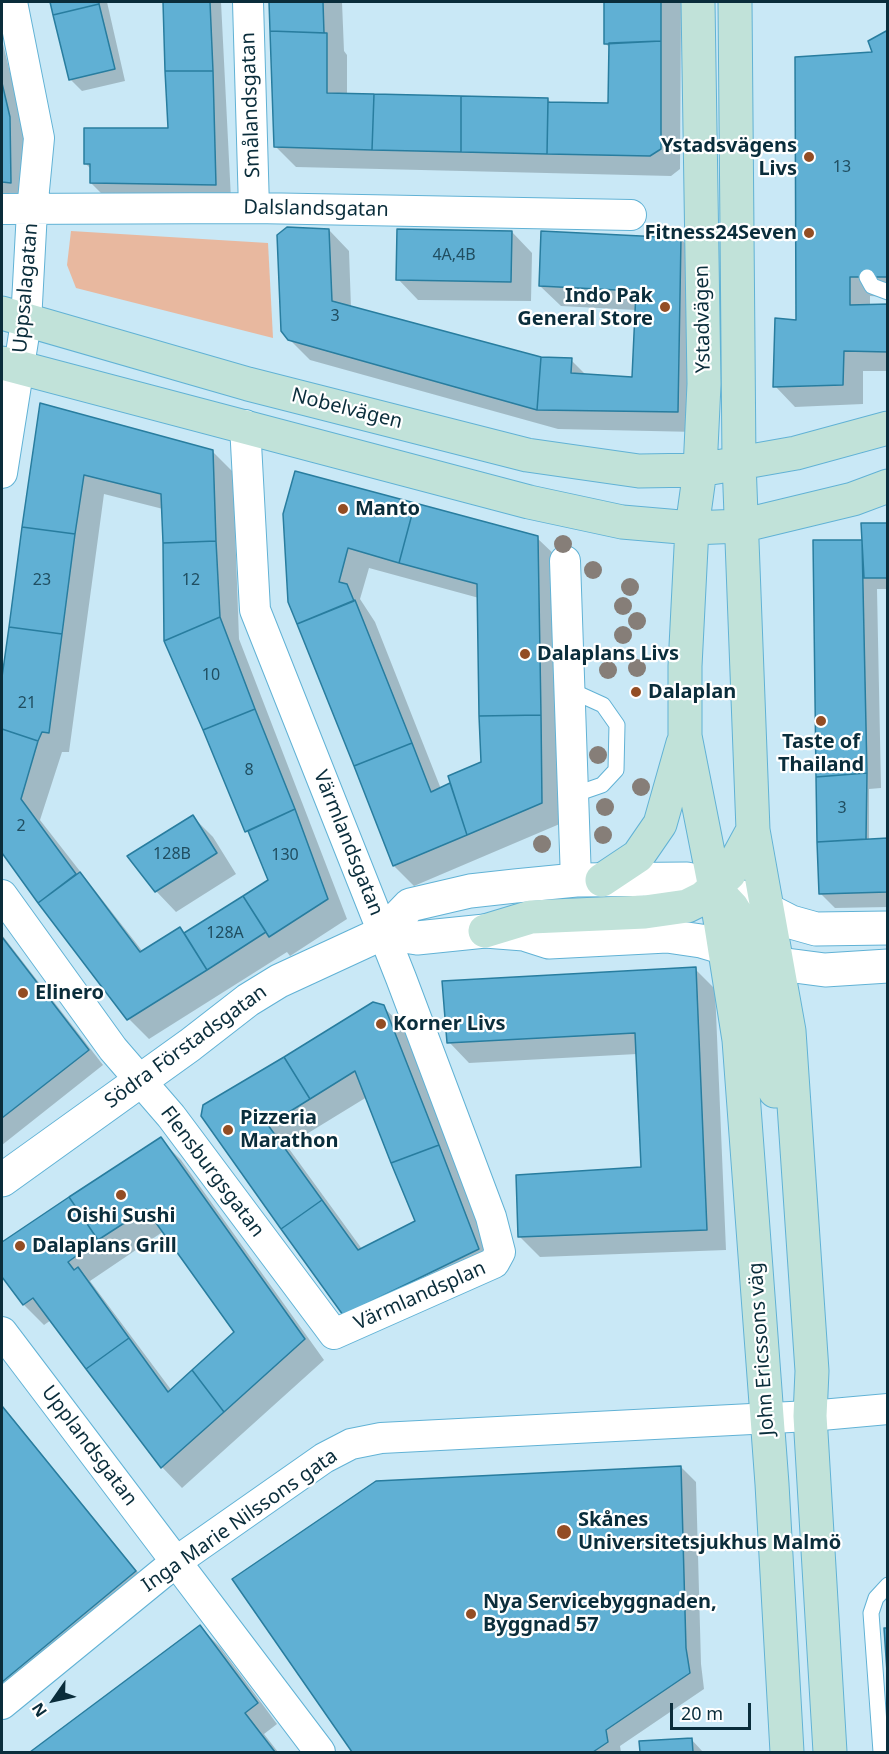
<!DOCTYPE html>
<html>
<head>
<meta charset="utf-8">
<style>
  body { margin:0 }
  #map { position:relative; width:889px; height:1754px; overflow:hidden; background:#c9e8f6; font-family:"Noto Sans",sans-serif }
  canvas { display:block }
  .frame { position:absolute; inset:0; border:3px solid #0a2d3b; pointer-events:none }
  .north { position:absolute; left:24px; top:1670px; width:60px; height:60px; -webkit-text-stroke:4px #fff; paint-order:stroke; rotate:236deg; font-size:16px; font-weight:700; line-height:24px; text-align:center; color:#0a2d3b }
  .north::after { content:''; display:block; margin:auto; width:21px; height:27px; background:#0a2d3b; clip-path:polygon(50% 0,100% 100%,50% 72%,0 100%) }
  .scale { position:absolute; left:670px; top:1703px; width:81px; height:27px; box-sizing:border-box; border:3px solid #0a2d3b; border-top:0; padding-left:8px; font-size:18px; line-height:21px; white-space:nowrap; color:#0a2d3b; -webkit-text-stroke:4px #fff; paint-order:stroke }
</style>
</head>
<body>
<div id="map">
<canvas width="889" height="1754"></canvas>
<div class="frame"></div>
<div class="north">N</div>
<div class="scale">20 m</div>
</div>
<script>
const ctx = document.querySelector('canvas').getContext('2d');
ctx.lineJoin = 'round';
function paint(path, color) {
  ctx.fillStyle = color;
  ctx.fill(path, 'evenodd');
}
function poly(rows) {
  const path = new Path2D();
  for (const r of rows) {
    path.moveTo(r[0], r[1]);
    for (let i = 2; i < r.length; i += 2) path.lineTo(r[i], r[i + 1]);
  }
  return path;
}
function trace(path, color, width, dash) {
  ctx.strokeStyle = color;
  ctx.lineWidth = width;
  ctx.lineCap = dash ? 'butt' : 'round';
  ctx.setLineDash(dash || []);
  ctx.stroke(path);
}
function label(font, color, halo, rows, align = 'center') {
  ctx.font = font + ' "Noto Sans",sans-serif';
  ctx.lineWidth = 4.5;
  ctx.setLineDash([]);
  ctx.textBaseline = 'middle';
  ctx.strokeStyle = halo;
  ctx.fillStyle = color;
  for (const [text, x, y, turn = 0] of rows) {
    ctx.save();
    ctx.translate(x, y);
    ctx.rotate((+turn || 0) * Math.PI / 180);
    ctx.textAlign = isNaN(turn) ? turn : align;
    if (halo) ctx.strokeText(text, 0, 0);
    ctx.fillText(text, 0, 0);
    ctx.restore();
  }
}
const green = poly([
  [71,231,268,243,273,338,76,288,67,265]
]);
const shadow = poly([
  [51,2,107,2,125,81,82,91,70,79],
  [164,2,221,2,231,199,106,198,91,183,91,169,86,164,169,130],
  [271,2,342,2,344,51,347,55,347,95,548,99,552,104,609,104,610,48,605,43,606,2,681,2,680,169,671,176,296,167,276,147],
  [888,32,888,297,870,296,870,306,888,305,888,371,863,371,863,404,795,407,775,386,798,321,874,53],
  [2,40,25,133,25,197,2,196],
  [329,230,349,251,351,308,540,358,571,360,587,376,633,378,636,310,561,306,540,286,681,239,701,260,697,432,558,429,310,360,289,339],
  [512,232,532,253,531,301,418,300,398,279],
  [41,405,212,451,233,472,239,639,347,919,290,956,287,952,149,1039,129,1019,2,851,2,684],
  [104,494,163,509,166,641,270,881,186,934,180,929,143,952,40,820,62,752,69,752],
  [285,514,537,538,558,558,562,823,414,886,394,866,290,601],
  [369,568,479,598,482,763,441,789,375,622,360,599],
  [888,524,888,589,877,589,881,788,869,789,869,840,888,839,888,907,835,908,820,893,815,542,864,542],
  [193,817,213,837,236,874,176,912,156,891],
  [2,935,103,1065,2,1145],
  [695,969,715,989,726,1250,540,1257,519,1236,642,1169,637,1054,469,1063,449,1042],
  [383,1007,404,1027,498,1269,364,1334,203,1116],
  [367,1097,417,1222,362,1249,287,1146],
  [160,1139,181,1160,324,1360,182,1488,162,1467,51,1320,44,1325,24,1305,2,1275,2,1244],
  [164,1231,236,1332,172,1391,90,1281],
  [2,1405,150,1587,2,1709],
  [681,1467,696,1482,701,1664,704,1689,620,1746,621,1752,354,1752,235,1580],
  [200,1627,220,1647,277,1724,264,1734,278,1752,32,1752],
  [691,1739,703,1752,641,1752,640,1742]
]);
const building = poly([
  [50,2,99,2,99,4,53,15,50,2],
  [163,2,210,2,213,71,165,71,163,2],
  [269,2,323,2,324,33,270,31,269,2],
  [604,2,661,2,661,41,604,44,604,2],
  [99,4,115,69,69,80,53,15,99,4],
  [888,30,888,277,850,277,850,305,888,304,888,352,844,351,843,385,773,387,775,318,796,320,795,57,872,52,868,41,888,30],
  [270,31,327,33,327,93,374,94,372,150,274,147,270,31],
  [661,41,661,149,650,156,547,154,548,102,608,103,609,43,661,41],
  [165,71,213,71,216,185,90,183,90,164,84,164,84,128,168,128,165,71],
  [2,83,10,117,11,183,2,182,2,83],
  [374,94,461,96,461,152,372,150,374,94],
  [461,96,548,98,547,154,461,152,461,96],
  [287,227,329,229,332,301,541,357,537,410,288,340,281,331,277,235,287,227],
  [397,229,512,231,511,282,396,280,397,229],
  [541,231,681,238,678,412,537,410,541,357,572,358,571,373,632,377,636,291,539,286,541,231],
  [40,403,213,450,216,541,163,543,161,494,84,475,75,534,22,527,40,403],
  [295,471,415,503,399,563,348,548,339,582,347,584,354,601,297,624,288,602,283,514,295,471],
  [415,503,538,536,541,715,479,716,477,584,399,563,415,503],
  [861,523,888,523,888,578,864,578,861,523],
  [22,527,75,534,62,634,9,627,22,527],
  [813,540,862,540,867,773,816,777,813,540],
  [216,541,220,617,164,641,163,543,216,541],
  [355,600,412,743,354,766,297,624,355,600],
  [220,617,255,709,203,730,164,641,220,617],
  [9,627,62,634,49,733,42,732,38,741,2,729,2,677,9,627],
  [255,709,295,809,245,832,203,730,255,709],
  [541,715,542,803,467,835,448,776,481,762,479,716,541,715],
  [2,729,38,741,21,799,76,874,38,903,2,853,2,729],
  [412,743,431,792,450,783,467,835,393,866,354,766,412,743],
  [867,773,866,839,817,842,816,777,867,773],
  [295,809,328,899,269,937,243,896,268,880,248,831,295,809],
  [193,815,217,853,155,892,127,856,193,815],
  [888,838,888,892,819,894,817,842,888,838],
  [80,872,140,952,180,927,207,970,127,1020,38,903,80,872],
  [243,896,266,932,207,970,184,933,243,896],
  [2,937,89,1050,2,1118,2,937],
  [696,967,707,1230,518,1237,516,1175,641,1167,635,1033,447,1043,442,981,696,967],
  [373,1002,384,1005,439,1145,391,1163,355,1071,310,1099,284,1057,373,1002],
  [284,1057,310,1099,268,1125,322,1200,281,1229,201,1116,203,1105,284,1057],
  [161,1137,305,1339,224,1412,192,1370,234,1332,146,1209,98,1240,69,1197,161,1137],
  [439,1145,479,1249,343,1315,281,1229,322,1200,358,1250,415,1221,391,1163,439,1145],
  [69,1197,98,1240,68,1262,74,1270,78,1267,129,1338,86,1369,33,1298,23,1305,2,1277,2,1242,69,1197],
  [129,1338,168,1392,192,1370,224,1412,161,1468,86,1369,129,1338],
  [2,1406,136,1571,2,1682,2,1406],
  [681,1466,686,1648,690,1673,606,1730,608,1742,593,1752,352,1752,232,1579,376,1481,681,1466],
  [200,1625,258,1703,245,1713,275,1752,30,1752,200,1625],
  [884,1628,888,1628,888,1672,887,1672,884,1628],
  [692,1738,693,1752,640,1752,639,1741,692,1738]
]);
const service = poly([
  [867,277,872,286,888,292],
  [570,690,603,705,617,725,616,770,602,785,573,795],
  [881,1752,871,1613,876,1598,888,1585]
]);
const minor = poly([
  [248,2,254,208],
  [2,209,254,208,631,215],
  [2,473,26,322,32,211,39,138,12,2],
  [565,561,576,880],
  [2,895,113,1049,171,1116,334,1334,494,1263,500,1252,491,1217,401,978,255,610,245,425],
  [2,1332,320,1752],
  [2,1704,177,1561,324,1458,351,1444,381,1438,810,1416,888,1409]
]);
const tertiary = poly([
  [383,933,417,938,485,931,524,934,549,942,667,936,701,941,779,964,825,970,888,966],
  [2,1180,190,1045,248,1000,279,981,383,933,410,905,470,891,515,886,576,880,687,879,744,898,791,922,816,929,888,928]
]);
const secondary = poly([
  [698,2,704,384,700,470,692,528,685,666,685,736,715,888,739,1040,772,1484,787,1752],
  [735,2,739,462,753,830,789,1031,812,1371,810,1416,830,1752],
  [2,313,248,384,527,455,639,471,700,470,796,453,888,428],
  [2,363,529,502,622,522,692,528,741,526,853,499,888,486],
  [602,880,638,856,660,824,683,743],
  [716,890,732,907,743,925,755,957,761,983,769,1073,775,1091],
  [485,931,531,917,645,912,687,906,703,898,729,874,753,830]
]);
const trees = [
  [563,544],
  [593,570],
  [630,587],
  [623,606],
  [637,621],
  [623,635],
  [637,668],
  [608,670],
  [598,755],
  [641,787],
  [605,807],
  [603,835],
  [542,844]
];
const markers = [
  [809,157,6,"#934d24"],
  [809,233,6,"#934d24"],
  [665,307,6,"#934d24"],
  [343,509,6,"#934d24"],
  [525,654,6,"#934d24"],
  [636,692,6,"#934d24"],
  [821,721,6,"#934d24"],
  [23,993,6,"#934d24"],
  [381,1024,6,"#934d24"],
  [228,1130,6,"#934d24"],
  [121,1195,6,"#934d24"],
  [20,1246,6,"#934d24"],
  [564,1532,8,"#934d24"],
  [471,1614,6,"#934d24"]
];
const numberNames = [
  ["13",842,167],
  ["4A,4B",454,255],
  ["3",335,316],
  ["23",42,580],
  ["12",191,580],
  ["10",211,675],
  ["21",27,703],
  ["8",249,770],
  ["3",842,808],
  ["2",21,826],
  ["128B",172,854],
  ["130",285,855],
  ["128A",225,933]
];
const streetNames = [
  ["Smålandsgatan",251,105,-92],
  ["Dalslandsgatan",316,209,1],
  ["Uppsalagatan",26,288,-85],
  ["Ystadvägen",703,319,-91],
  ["Nobelvägen",347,409,14],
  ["Värmlandsgatan",348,843,68],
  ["Södra Förstadsgatan",186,1047,-36],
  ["Flensburgsgatan",212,1172,53],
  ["Värmlandsplan",420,1296,-24],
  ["John Ericssons väg",762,1349,-94],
  ["Upplandsgatan",89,1446,53],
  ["Inga Marie Nilssons gata",240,1521,-35]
];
const poiNames = [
  ["Ystadsvägens",797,146,"right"],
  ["Livs",797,169,"right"],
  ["Fitness24Seven",797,233,"right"],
  ["Indo Pak",653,296,"right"],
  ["General Store",653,319,"right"],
  ["Manto",355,509],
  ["Dalaplans Livs",537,654],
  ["Dalaplan",648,692],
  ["Taste of",821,742,"center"],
  ["Thailand",821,765,"center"],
  ["Elinero",35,993],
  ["Korner Livs",393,1024],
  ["Pizzeria",240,1118],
  ["Marathon",240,1141],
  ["Oishi Sushi",121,1216,"center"],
  ["Dalaplans Grill",32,1246],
  ["Skånes",578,1520],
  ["Universitetsjukhus Malmö",578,1543],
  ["Nya Servicebyggnaden,",483,1602],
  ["Byggnad 57",483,1625]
];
paint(green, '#e8b89f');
paint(shadow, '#0003');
paint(building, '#60b0d4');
trace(building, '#287d9f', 1.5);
trace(service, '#61b2d5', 17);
trace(minor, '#61b2d5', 32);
trace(tertiary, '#61b2d5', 35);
trace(secondary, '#61b2d5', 35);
trace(service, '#fff', 15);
trace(minor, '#fff', 30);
trace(tertiary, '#fff', 33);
trace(secondary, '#c1e2d9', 33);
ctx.fillStyle = '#867e78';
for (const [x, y] of trees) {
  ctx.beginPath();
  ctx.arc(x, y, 9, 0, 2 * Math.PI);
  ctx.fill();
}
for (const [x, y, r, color] of markers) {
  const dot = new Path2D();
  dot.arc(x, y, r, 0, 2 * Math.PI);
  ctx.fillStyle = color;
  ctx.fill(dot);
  trace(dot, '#fff', 2);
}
label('16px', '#204e61', null, numberNames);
label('20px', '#0a2d3b', '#fff', streetNames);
label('bold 20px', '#0a2d3b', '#fff', poiNames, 'left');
</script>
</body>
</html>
